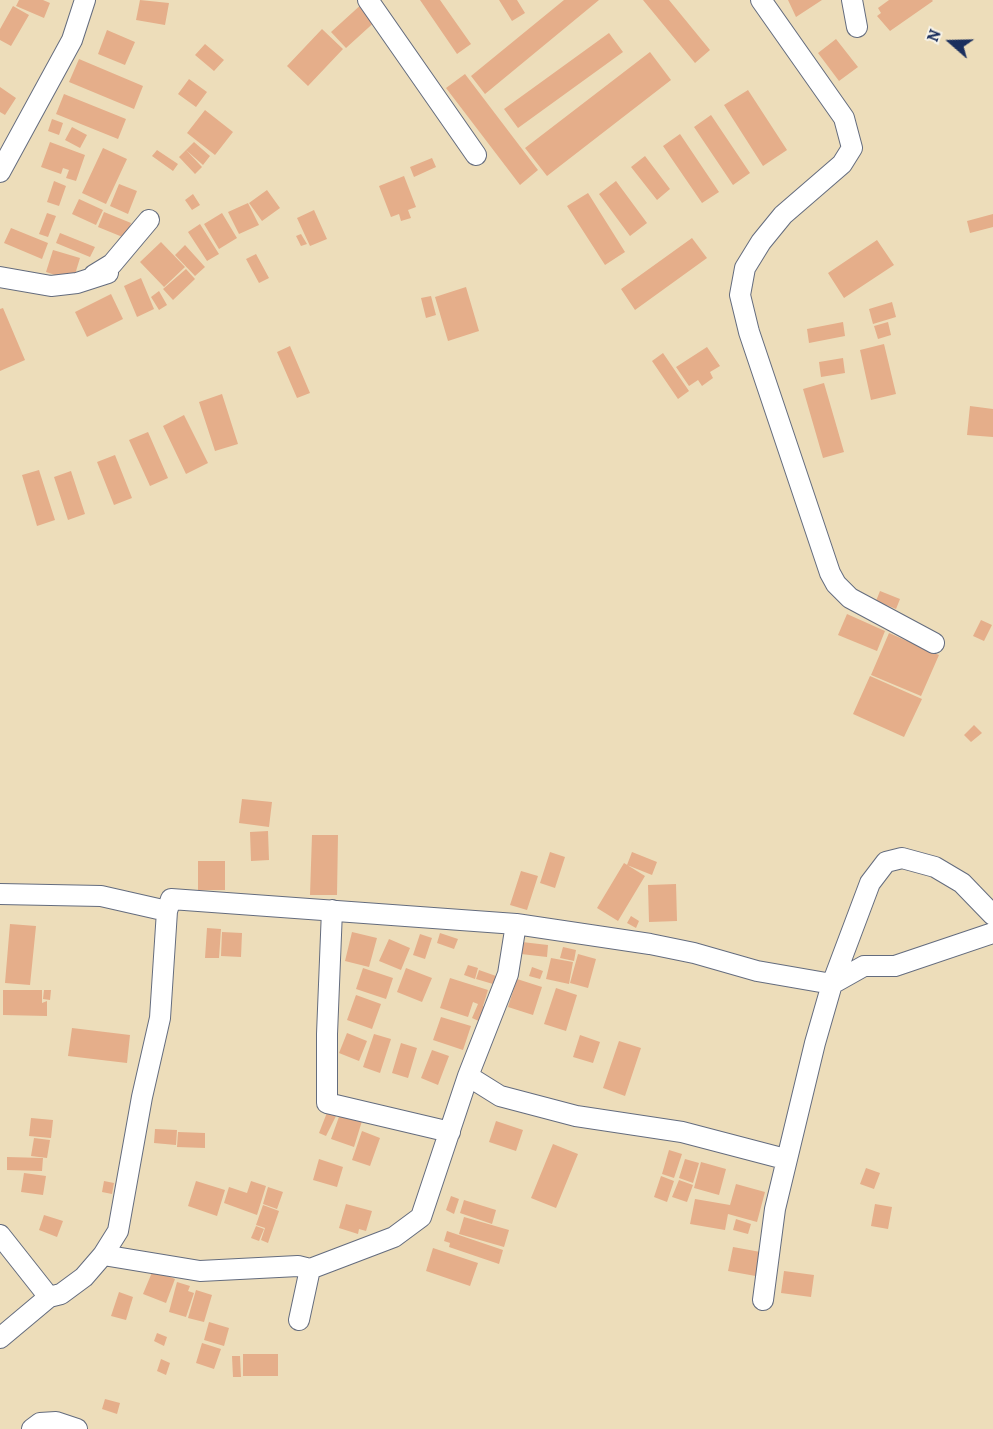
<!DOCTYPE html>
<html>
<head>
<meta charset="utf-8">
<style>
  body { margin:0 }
  #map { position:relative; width:993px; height:1429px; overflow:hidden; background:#edddba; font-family:Alegreya,serif }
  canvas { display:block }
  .north { position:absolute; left:921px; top:12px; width:60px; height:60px; -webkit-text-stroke:4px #f7f3e8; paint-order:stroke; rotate:290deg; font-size:16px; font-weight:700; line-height:24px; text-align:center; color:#1b2f5e }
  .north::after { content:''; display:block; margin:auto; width:21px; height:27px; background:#1b2f5e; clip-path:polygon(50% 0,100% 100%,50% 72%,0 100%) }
</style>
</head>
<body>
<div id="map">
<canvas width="993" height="1429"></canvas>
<div class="north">N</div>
</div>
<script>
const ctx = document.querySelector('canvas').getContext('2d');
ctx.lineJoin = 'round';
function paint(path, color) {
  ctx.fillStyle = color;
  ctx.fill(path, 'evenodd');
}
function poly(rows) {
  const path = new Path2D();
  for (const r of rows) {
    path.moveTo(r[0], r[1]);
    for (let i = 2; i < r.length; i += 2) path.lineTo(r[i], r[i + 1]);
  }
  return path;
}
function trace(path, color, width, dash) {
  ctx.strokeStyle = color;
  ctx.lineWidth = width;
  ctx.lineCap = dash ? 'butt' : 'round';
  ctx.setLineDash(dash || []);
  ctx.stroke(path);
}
const building = poly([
  [19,0,43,0,50,3,44,18,16,6],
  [140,0,169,3,165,25,136,20],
  [420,0,440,0,471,44,457,54],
  [499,0,517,0,525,13,512,21],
  [564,0,599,0,485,94,471,76],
  [643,0,669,0,710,50,695,63],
  [788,0,822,0,796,17],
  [889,0,932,0,933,1,890,31,877,16,881,13,878,8],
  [364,2,379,18,346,48,331,32],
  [13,6,29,15,11,46,0,40,0,29],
  [322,29,343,49,308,86,287,66],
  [107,30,135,42,125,65,98,54],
  [609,33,623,52,518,128,504,109],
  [836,39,858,67,839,81,818,53],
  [205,44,224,60,214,71,195,55],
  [650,52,671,80,547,176,525,148],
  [79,59,143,86,134,109,69,82],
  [465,74,538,170,520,185,446,88],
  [189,79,207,92,196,107,178,94],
  [0,87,16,98,5,115,0,112],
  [748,90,787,150,763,166,724,105],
  [64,94,126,119,118,139,56,114],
  [205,110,233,132,215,155,187,133],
  [711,115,750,173,733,185,694,127],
  [52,119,63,123,59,135,48,131],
  [72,127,87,135,80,148,65,140],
  [680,134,719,192,702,203,663,146],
  [50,142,85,155,76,181,66,178,69,170,63,168,61,174,41,167],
  [194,142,210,156,203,165,186,150],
  [103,148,127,159,106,204,82,193],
  [157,150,178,164,173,171,152,156],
  [186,150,202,167,195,174,179,157],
  [645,156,670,189,657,200,631,167],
  [432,158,436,167,414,177,410,167],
  [404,176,416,207,408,210,411,218,401,221,399,214,391,217,379,186],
  [54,181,66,186,59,206,47,202],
  [616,181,647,223,630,236,599,194],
  [119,184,137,191,128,214,110,206],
  [267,190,280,208,262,221,249,203],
  [588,193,625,252,605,265,567,206],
  [193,194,200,205,192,210,185,200],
  [79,199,103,210,96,225,72,214],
  [248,203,259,225,239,234,228,212],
  [314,210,327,239,310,246,297,218],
  [104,212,131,223,125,238,98,227],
  [47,213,56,216,48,237,39,234],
  [222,213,237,238,219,249,204,224],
  [993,214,993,227,970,233,967,221],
  [200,224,219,254,207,261,188,232],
  [11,228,48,243,42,259,4,243],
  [60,233,95,247,90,257,56,243],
  [301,234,307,244,301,246,296,236],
  [692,238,707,258,635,310,621,289],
  [877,240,894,265,844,298,828,273],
  [161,242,185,267,164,287,140,262],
  [185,245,205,267,195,276,175,255],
  [53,250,80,258,73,281,46,272],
  [256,254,269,278,259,283,246,259],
  [186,269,195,279,173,300,163,289],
  [141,278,154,309,137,317,124,286],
  [466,287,479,331,448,341,435,297],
  [159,291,167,305,159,310,151,297],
  [111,294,123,319,87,337,75,312],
  [431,296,436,315,426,318,421,298],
  [892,302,896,317,873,324,869,309],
  [3,308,25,360,0,371,0,309],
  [843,322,845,336,809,343,807,329],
  [888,322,891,335,878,339,874,326],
  [884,344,896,394,871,400,860,350],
  [290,346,310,393,297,398,277,352],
  [707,347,720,366,710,372,713,378,702,386,698,380,689,386,676,367],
  [663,353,689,391,678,399,652,361],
  [843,358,845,373,821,377,819,362],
  [824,383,844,452,823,458,803,389],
  [222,394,238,444,215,451,199,402],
  [970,406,993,409,993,437,967,435],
  [184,415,208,463,186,474,163,426],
  [148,432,168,478,150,486,129,440],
  [115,455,132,498,114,505,97,462],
  [39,470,55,520,37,526,22,475],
  [71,471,85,514,68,520,54,477],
  [880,591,900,599,896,609,876,601],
  [847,614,885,631,877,651,838,635],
  [981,620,992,625,984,641,973,636],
  [889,633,939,655,921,696,871,675],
  [870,676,922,699,904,737,853,714],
  [974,725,982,733,971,742,964,735],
  [242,799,272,802,269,827,239,823],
  [268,831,269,860,251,861,250,832],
  [312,835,338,835,337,895,310,895],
  [550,852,565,857,555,888,540,883],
  [632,852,657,862,652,875,627,865],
  [198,861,225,861,225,890,198,890],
  [624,863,645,876,618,921,597,908],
  [521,871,538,876,527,910,510,905],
  [676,884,677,921,649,922,648,885],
  [631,916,639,921,636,928,627,923],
  [10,924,36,926,30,985,5,983],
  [207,928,221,929,219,958,205,958],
  [222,932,242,933,241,957,221,956],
  [352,932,377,938,369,967,345,961],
  [440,933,458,939,454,949,437,943],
  [420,934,432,938,425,959,413,955],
  [389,939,410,948,401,970,379,961],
  [522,942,548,945,547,957,521,954],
  [563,947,576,950,574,961,560,958],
  [578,954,596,959,588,988,570,983],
  [551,958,573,962,569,984,546,979],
  [468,965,478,968,475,979,464,975],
  [532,967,543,971,540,979,529,976],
  [363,968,393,978,386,999,356,989],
  [406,968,432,978,422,1002,397,992],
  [479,970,496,976,493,984,476,979],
  [450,978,488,990,483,1006,487,1008,481,1022,472,1018,478,1004,473,1002,468,1017,440,1008],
  [517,979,542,987,533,1015,508,1007],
  [556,988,577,995,566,1031,544,1024],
  [3,990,42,990,42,1003,47,1001,47,1016,3,1015],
  [44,990,51,990,50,1000,43,999],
  [356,995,381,1004,372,1029,347,1020],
  [441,1017,471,1026,463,1050,433,1040],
  [72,1028,130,1035,127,1063,68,1056],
  [347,1033,367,1041,359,1061,339,1053],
  [374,1034,391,1039,380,1073,363,1067],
  [580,1035,600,1042,593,1063,573,1057],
  [619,1041,641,1048,625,1096,603,1088],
  [401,1043,417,1048,408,1078,392,1073],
  [432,1050,449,1056,438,1085,421,1078],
  [328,1110,337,1114,326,1136,319,1133],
  [340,1114,362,1121,354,1147,331,1139],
  [31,1118,53,1120,51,1138,29,1136],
  [496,1121,523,1130,516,1151,489,1142],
  [155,1129,177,1130,176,1145,154,1143],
  [362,1131,380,1138,370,1166,352,1160],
  [178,1132,205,1133,205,1148,177,1147],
  [34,1138,50,1140,47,1158,31,1156],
  [553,1144,578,1154,556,1208,531,1198],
  [669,1150,682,1154,674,1178,662,1174],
  [7,1157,43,1158,42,1171,7,1170],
  [319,1159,343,1167,337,1187,313,1180],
  [685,1159,699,1163,693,1183,679,1178],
  [701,1162,726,1169,719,1195,694,1188],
  [866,1168,880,1173,874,1189,860,1184],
  [24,1173,46,1176,43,1195,21,1192],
  [661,1176,674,1181,667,1202,654,1197],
  [679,1180,693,1185,687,1202,672,1197],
  [104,1181,114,1183,112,1194,102,1192],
  [196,1181,225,1190,217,1216,188,1206],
  [251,1181,266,1186,257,1215,224,1203,229,1187,247,1193],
  [736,1184,765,1192,757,1222,728,1214,725,1230,690,1224,695,1199,730,1205],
  [268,1187,283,1192,277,1209,263,1204],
  [451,1196,459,1199,454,1214,446,1210],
  [464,1200,496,1210,492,1224,460,1213],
  [346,1204,372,1211,366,1231,359,1229,358,1234,339,1228],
  [875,1204,892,1207,888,1229,871,1226],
  [263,1205,279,1211,268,1243,261,1240,265,1228,256,1225],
  [44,1215,63,1221,57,1237,39,1230],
  [464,1217,509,1230,504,1247,459,1234],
  [736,1219,751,1224,748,1234,733,1230],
  [256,1226,264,1229,259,1241,251,1238],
  [447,1231,503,1250,499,1264,449,1247,450,1243,444,1241],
  [733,1247,766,1253,761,1277,728,1271],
  [433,1248,478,1263,470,1286,426,1271],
  [153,1270,175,1279,166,1303,143,1294],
  [784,1271,814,1275,811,1297,781,1293],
  [177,1282,190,1286,188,1291,194,1293,186,1317,169,1312],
  [196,1290,212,1295,204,1322,188,1318],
  [119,1292,133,1297,126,1320,111,1316],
  [209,1322,229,1328,224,1346,204,1340],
  [157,1333,167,1337,164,1346,154,1341],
  [202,1343,221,1349,214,1369,196,1363],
  [243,1354,278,1354,278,1376,243,1376],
  [232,1356,240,1356,241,1377,233,1377],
  [161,1359,170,1363,166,1375,157,1371],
  [105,1399,120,1403,117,1414,102,1409]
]);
const minor = poly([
  [368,0,476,155],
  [761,0,844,118,852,148,842,164,783,215,761,242,745,268,740,295,749,332,830,573,836,584,850,598,934,643],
  [852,0,857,27],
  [0,172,72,40,85,0],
  [94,275,112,264,149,220],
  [0,277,51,286,77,283,108,273],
  [0,894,101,896,167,911],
  [332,910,327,1034,327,1103,450,1132],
  [468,1076,500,1096,576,1116,682,1132,785,1159],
  [0,1235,49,1297,61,1294,84,1277,103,1255,118,1231,142,1097,160,1018,167,911,171,899,516,924,650,944,694,953,757,971,832,984,864,966,895,966,993,933],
  [103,1255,200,1271,298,1266,310,1269,394,1237,421,1217,468,1076,508,974,516,924],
  [763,1300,775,1209,815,1043,832,984,870,883,886,862,902,858,935,867,962,883,993,915],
  [299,1320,310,1269],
  [0,1338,49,1297],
  [32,1429,40,1423,56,1422,77,1429]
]);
paint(building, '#e5ae8a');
trace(minor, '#646c7e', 22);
trace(minor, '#fff', 20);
</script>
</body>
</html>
